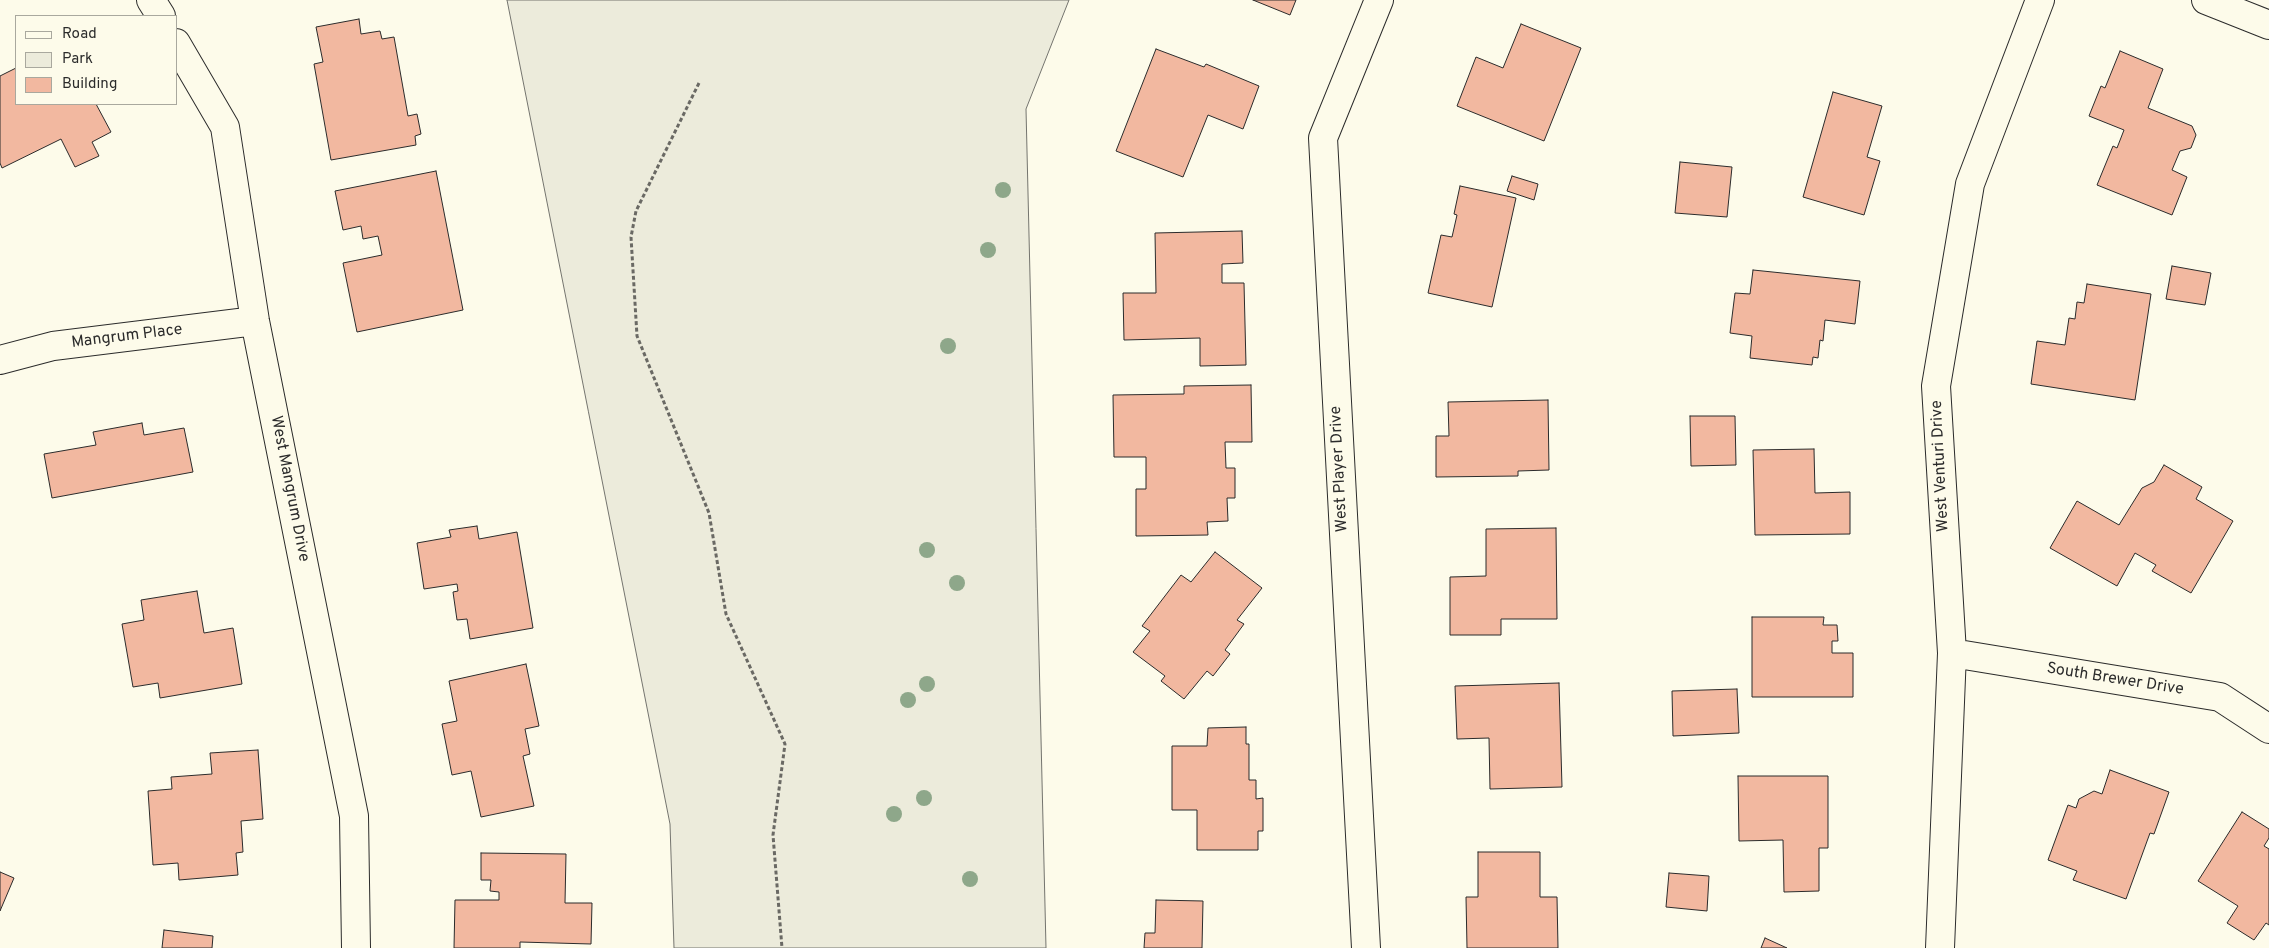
<!DOCTYPE html>
<html>
<head>
<meta charset="utf-8">
<style>
  body { margin:0 }
  #map { position:relative; width:2269px; height:948px; overflow:hidden; background:#fdfbea; font-family:Overpass,sans-serif }
  canvas { display:block }
  .legend { position:absolute; left:15px; top:15px; width:162px; height:90px; box-sizing:border-box; background:#fdfbea; border:1px solid #a9a89e; margin:0; padding:6px 9px; list-style:none; font-size:15px; color:#2b2b2b }
  .legend li { display:flex; align-items:center; gap:10px; height:25px }
  .legend b { width:25px; border:1px solid #a9a89e }
</style>
</head>
<body>
<div id="map">
<canvas width="2269" height="948"></canvas>
<ul class="legend">
<li><b style="height:6px;background:#fdfbea"></b>Road</li>
<li><b style="height:14px;background:#ecebdb"></b>Park</li>
<li><b style="height:14px;background:#f2b8a0"></b>Building</li>
</ul>
</div>
<script>
const ctx = document.querySelector('canvas').getContext('2d');
ctx.lineJoin = 'round';
function paint(path, color) {
  ctx.fillStyle = color;
  ctx.fill(path, 'evenodd');
}
function poly(rows) {
  const path = new Path2D();
  for (const r of rows) {
    path.moveTo(r[0], r[1]);
    for (let i = 2; i < r.length; i += 2) path.lineTo(r[i], r[i + 1]);
  }
  return path;
}
function trace(path, color, width, dash) {
  ctx.strokeStyle = color;
  ctx.lineWidth = width;
  ctx.lineCap = dash ? 'butt' : 'round';
  ctx.setLineDash(dash || []);
  ctx.stroke(path);
}
function label(font, color, halo, rows, align = 'center') {
  ctx.font = font + ' Overpass,sans-serif';
  ctx.lineWidth = 4;
  ctx.setLineDash([]);
  ctx.textBaseline = 'middle';
  ctx.strokeStyle = halo;
  ctx.fillStyle = color;
  for (const [text, x, y, turn = 0] of rows) {
    ctx.save();
    ctx.translate(x, y);
    ctx.rotate((+turn || 0) * Math.PI / 180);
    ctx.textAlign = isNaN(turn) ? turn : align;
    if (halo) ctx.strokeText(text, 0, 0);
    ctx.fillText(text, 0, 0);
    ctx.restore();
  }
}
const green = poly([
  [507,0,1069,0,1026,109,1046,948,674,948,670,824,507,0]
]);
const building = poly([
  [1253,0,1296,0,1290,15,1253,0],
  [359,19,361,34,380,31,382,39,394,37,408,116,417,114,421,134,415,136,416,145,331,160,314,64,323,62,316,27,359,19],
  [1521,24,1581,48,1544,141,1457,106,1476,57,1503,68,1521,24],
  [1156,49,1204,67,1206,64,1259,86,1243,129,1208,115,1183,177,1116,151,1156,49],
  [2120,51,2163,69,2148,108,2192,126,2196,135,2191,148,2180,151,2172,170,2187,177,2172,215,2097,185,2113,146,2117,148,2124,130,2089,116,2101,86,2105,88,2120,51],
  [16,68,16,104,96,104,111,132,92,142,99,156,75,167,61,139,2,168,0,163,0,76,16,68],
  [1833,92,1882,106,1867,157,1880,161,1864,215,1803,197,1833,92],
  [1680,162,1732,167,1727,217,1675,213,1680,162],
  [436,171,463,310,357,332,343,263,382,255,378,236,363,239,361,226,343,230,335,191,436,171],
  [1512,176,1538,184,1534,200,1507,191,1512,176],
  [1460,186,1516,198,1492,307,1428,293,1441,235,1452,237,1457,215,1454,214,1460,186],
  [1242,231,1243,263,1222,264,1222,283,1244,283,1246,365,1200,366,1200,338,1124,340,1123,293,1156,293,1155,233,1242,231],
  [2172,266,2211,273,2205,305,2166,299,2172,266],
  [1753,270,1860,281,1855,324,1825,320,1823,341,1820,340,1818,358,1813,357,1812,365,1750,358,1752,336,1730,333,1735,293,1750,294,1753,270],
  [2087,284,2151,294,2135,400,2031,384,2037,341,2065,345,2069,318,2075,319,2077,302,2084,303,2087,284],
  [1251,385,1252,442,1225,442,1226,468,1235,468,1235,498,1227,498,1228,521,1207,522,1208,535,1136,536,1136,489,1146,489,1146,457,1114,457,1113,395,1184,394,1184,386,1251,385],
  [1548,400,1549,470,1518,471,1518,476,1436,477,1436,436,1449,436,1448,402,1548,400],
  [1690,416,1735,416,1736,465,1691,466,1690,416],
  [142,423,144,435,184,428,193,472,52,498,44,454,96,445,93,432,142,423],
  [1814,449,1815,493,1850,492,1850,534,1755,535,1753,450,1814,449],
  [2164,465,2202,487,2196,499,2233,521,2191,593,2152,571,2156,565,2135,553,2117,586,2050,548,2077,501,2119,525,2142,488,2154,482,2164,465],
  [477,526,479,539,517,532,533,628,470,639,467,619,457,620,453,592,458,591,457,584,424,589,417,543,451,537,449,530,477,526],
  [1556,528,1557,619,1501,619,1501,635,1450,635,1450,577,1486,576,1486,529,1556,528],
  [1215,552,1262,588,1237,620,1244,624,1225,650,1230,654,1213,676,1207,671,1184,699,1161,681,1165,676,1133,652,1150,631,1142,626,1181,575,1191,582,1215,552],
  [197,591,204,633,233,628,242,684,160,698,158,683,133,687,122,624,144,620,141,600,197,591],
  [1752,617,1824,617,1823,625,1837,625,1838,641,1832,641,1832,653,1853,653,1853,697,1752,697,1752,617],
  [526,664,539,726,525,729,530,754,523,756,534,806,481,817,471,771,452,775,442,724,457,721,449,681,526,664],
  [1559,683,1562,787,1490,789,1489,738,1457,739,1455,686,1559,683],
  [1737,689,1739,733,1673,736,1672,691,1737,689],
  [1246,727,1246,744,1249,744,1249,780,1256,780,1256,799,1263,798,1263,831,1258,831,1258,850,1197,850,1197,810,1172,810,1172,746,1207,746,1208,728,1246,727],
  [258,750,263,819,241,821,243,852,236,853,238,875,179,880,178,863,153,865,148,791,172,789,171,777,212,774,210,753,258,750],
  [2110,770,2169,792,2154,834,2150,833,2126,899,2073,880,2077,871,2048,860,2068,805,2076,808,2079,799,2094,791,2102,794,2110,770],
  [1738,776,1828,776,1828,848,1819,848,1819,891,1784,892,1783,840,1739,841,1738,776],
  [2242,812,2269,829,2269,838,2264,846,2269,849,2269,925,2266,923,2254,940,2227,923,2238,906,2198,881,2242,812],
  [1478,852,1540,852,1540,897,1557,897,1558,948,1467,948,1466,897,1478,897,1478,852],
  [481,853,566,854,565,903,592,903,591,944,520,942,520,948,454,948,455,900,499,900,499,892,490,891,491,880,481,880,481,853],
  [0,872,14,878,0,911,0,872],
  [1669,873,1709,876,1707,911,1666,907,1669,873],
  [1156,900,1203,901,1202,948,1144,948,1145,933,1155,933,1156,900],
  [164,930,213,936,212,948,162,948,164,930],
  [1765,938,1787,948,1761,948,1765,938]
]);
const path = poly([
  [699,83,636,211,631,237,637,336,709,513,726,614,785,744,773,835,782,948]
]);
const minor = poly([
  [151,0,161,16],
  [2206,0,2269,25],
  [176,43,225,127,255,321,354,816,356,948],
  [0,360,53,346,255,321],
  [1952,653,2220,697,2269,729],
  [1366,948,1323,138,1379,0],
  [1940,948,1952,653,1936,386,1970,184,2040,0]
]);
const trees = [
  [1003,190],
  [988,250],
  [948,346],
  [927,550],
  [957,583],
  [927,684],
  [908,700],
  [924,798],
  [894,814],
  [970,879]
];
const streetNames = [
  ["Mangrum Place",127,337,-7],
  ["West Venturi Drive",1941,466,-93],
  ["West Player Drive",1340,469,-93],
  ["West Mangrum Drive",289,489,79],
  ["South Brewer Drive",2115,680,9]
];
paint(green, '#ecebdb');
trace(green, '#74746e', 1);
paint(building, '#f2b8a0');
trace(building, '#2b2b2b', 1);
trace(minor, '#2b2b2b', 30);
trace(path, '#6a6964', 3, [4, 2.5]);
trace(minor, '#fdfbea', 28);
ctx.fillStyle = '#8ea78a';
for (const [x, y] of trees) {
  ctx.beginPath();
  ctx.arc(x, y, 8, 0, 2 * Math.PI);
  ctx.fill();
}
label('16px', '#2b2b2b', '#fdfbea', streetNames);
</script>
</body>
</html>
